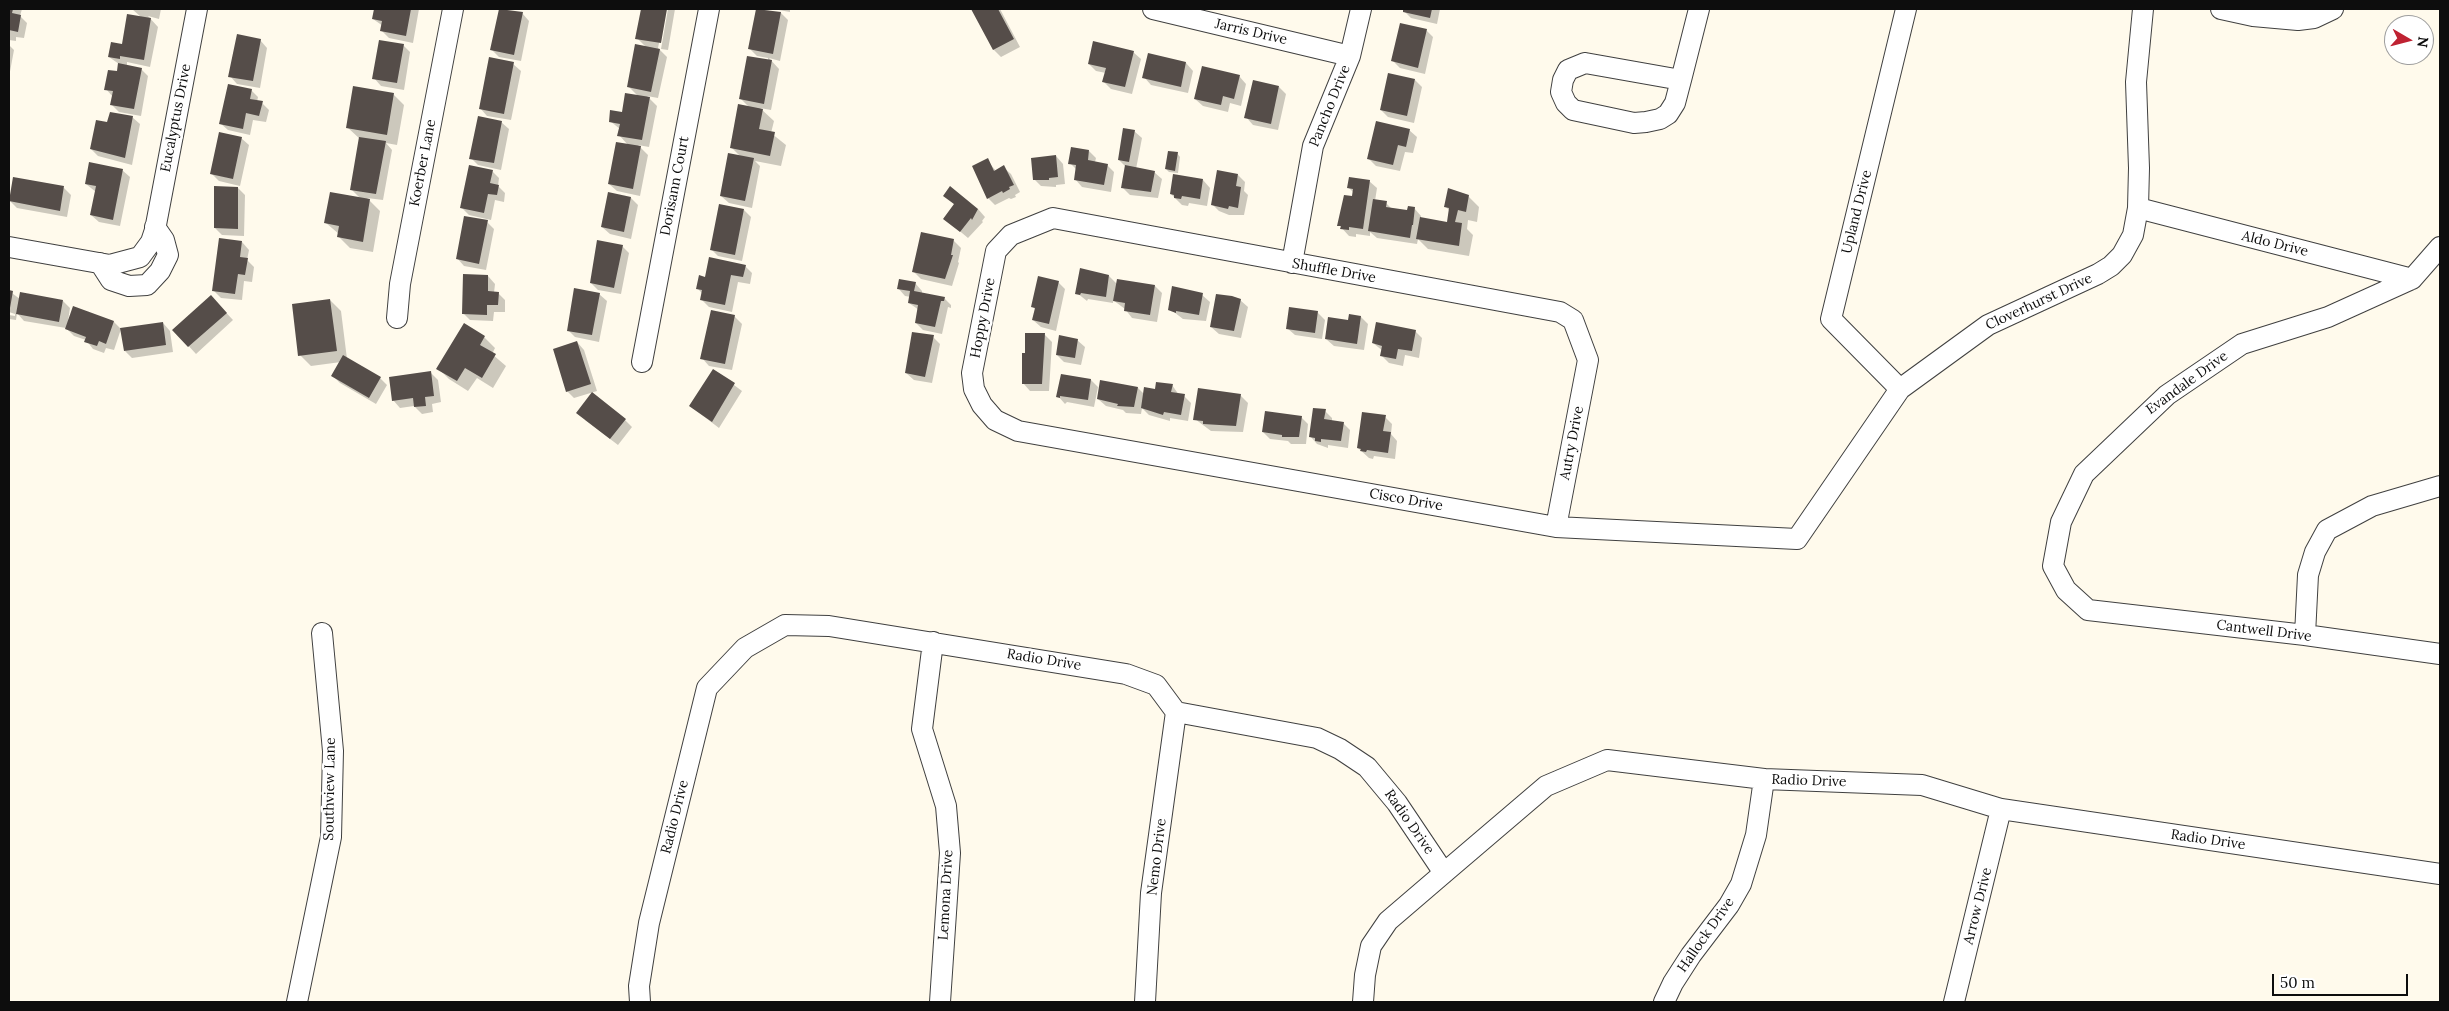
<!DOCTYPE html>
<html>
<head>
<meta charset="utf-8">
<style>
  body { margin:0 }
  #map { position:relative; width:2449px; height:1011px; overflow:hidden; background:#fffaec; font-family:Lora,serif }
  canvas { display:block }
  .frame { position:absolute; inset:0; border:10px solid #0d0d0d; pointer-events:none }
  .north { position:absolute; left:2384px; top:15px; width:50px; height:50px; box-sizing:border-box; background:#fff; border:1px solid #9e9e9e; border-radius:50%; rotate:98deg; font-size:14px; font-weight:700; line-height:20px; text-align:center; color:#0d0d0d }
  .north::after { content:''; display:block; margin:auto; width:18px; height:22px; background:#bf2232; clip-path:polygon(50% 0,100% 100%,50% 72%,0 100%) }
  .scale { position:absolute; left:2272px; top:974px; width:136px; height:22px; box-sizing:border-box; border:2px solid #0d0d0d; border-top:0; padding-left:6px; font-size:15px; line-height:18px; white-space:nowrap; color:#0d0d0d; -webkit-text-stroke:4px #fff; paint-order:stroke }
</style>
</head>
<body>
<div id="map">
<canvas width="2449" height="1011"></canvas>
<div class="frame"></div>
<div class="north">N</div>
<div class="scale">50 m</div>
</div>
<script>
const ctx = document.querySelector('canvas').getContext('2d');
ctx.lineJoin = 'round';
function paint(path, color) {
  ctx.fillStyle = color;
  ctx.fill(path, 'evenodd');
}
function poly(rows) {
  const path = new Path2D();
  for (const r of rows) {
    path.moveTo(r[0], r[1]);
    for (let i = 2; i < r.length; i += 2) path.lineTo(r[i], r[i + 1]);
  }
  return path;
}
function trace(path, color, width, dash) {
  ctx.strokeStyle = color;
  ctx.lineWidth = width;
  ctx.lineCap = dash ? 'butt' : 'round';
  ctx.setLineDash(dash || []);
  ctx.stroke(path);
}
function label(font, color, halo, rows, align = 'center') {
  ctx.font = font + ' Lora,serif';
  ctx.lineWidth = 5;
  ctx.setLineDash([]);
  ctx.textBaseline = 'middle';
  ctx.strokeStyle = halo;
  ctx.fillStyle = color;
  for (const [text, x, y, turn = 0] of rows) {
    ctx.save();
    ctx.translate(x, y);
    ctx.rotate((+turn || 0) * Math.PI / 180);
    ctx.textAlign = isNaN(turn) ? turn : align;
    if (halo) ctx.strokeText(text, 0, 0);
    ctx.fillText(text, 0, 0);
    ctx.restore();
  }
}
const shadow = poly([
  [9,9,22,9,20,16,27,23,24,38,16,37,16,41,9,40],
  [132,9,161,9,159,19,148,16,158,27,150,67,127,62,127,66,141,69,148,76,141,116,119,112,112,105,113,97,106,89,118,73,119,64,109,57,123,45,141,17],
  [375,9,419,9,413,43,389,38,382,31,383,26,373,19],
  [500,9,522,13,529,21,521,61,499,57,492,50],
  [642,9,666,9,658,48,667,57,658,98,647,96,657,106,649,147,638,145,648,155,640,196,617,191,609,184,628,145,619,135,620,129,610,121,623,114,638,96,628,86,646,47,637,38],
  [668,9,675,9,668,50,661,49],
  [758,9,781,13,788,20,780,61,769,58,779,69,771,110,760,108,774,121,771,133,786,145,781,166,755,161,760,166,752,208,729,203,721,196,741,157,731,147,750,108,740,98,768,61,768,58,757,56,750,49],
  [773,9,790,9,790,12],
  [973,9,1000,9,1020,47,1001,57,994,50],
  [1405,9,1440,9,1437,24,1411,18,1404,11],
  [1426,30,1433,37,1425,74,1400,68,1393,61],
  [260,40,267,48,260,88,237,84,230,76],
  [9,45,14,50,9,77],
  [403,45,410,52,404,90,381,86,374,78],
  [1133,52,1141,59,1132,94,1111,89,1104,82,1106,73,1096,71,1089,64],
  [1149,55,1186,63,1193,71,1188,93,1151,85,1144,77],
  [513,64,521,71,511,120,487,116,480,108],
  [1239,76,1246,84,1241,106,1230,103,1228,112,1203,106,1195,99],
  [1415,80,1422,87,1414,123,1388,117,1381,110],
  [1279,87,1286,94,1278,130,1253,125,1246,117],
  [251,90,258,97,257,102,262,103,269,110,266,122,253,120,250,135,228,130,220,123],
  [393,94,404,105,397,145,386,143,392,150,383,200,367,198,380,211,373,252,350,248,339,237,339,234,326,223,361,199,351,189,360,139,347,127],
  [132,117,140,124,132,165,98,156,91,149,108,124],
  [501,122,509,129,501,170,478,165,471,158],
  [1409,130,1417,137,1413,153,1405,152,1400,171,1376,166,1369,159],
  [1134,131,1142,138,1136,169,1154,172,1162,179,1158,198,1130,195,1123,188,1126,167,1119,160],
  [241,138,249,145,240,186,219,181,212,174],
  [1089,151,1096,158,1095,162,1107,165,1114,172,1111,192,1082,187,1075,179,1077,170,1070,163],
  [1177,153,1180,157,1178,173,1169,172,1166,169],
  [1056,156,1063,164,1065,184,1056,185,1056,187,1041,186,1034,179],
  [987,160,996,171,1003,167,1011,174,1020,192,1015,195,1016,197,1011,199,1009,198,995,205,988,198],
  [122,170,130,177,120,226,99,222,91,215,96,192,86,184],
  [492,171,499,178,498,186,505,193,504,202,495,200,491,220,469,215,462,208],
  [1238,175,1245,182,1244,191,1248,195,1244,215,1229,215,1219,211,1212,204],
  [1203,180,1210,188,1207,206,1189,203,1188,206,1182,205,1171,194],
  [1369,181,1377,188,1375,201,1386,203,1393,210,1408,212,1414,208,1421,216,1421,218,1448,223,1450,211,1446,207,1468,196,1479,207,1477,222,1468,220,1467,229,1473,235,1469,256,1428,249,1418,239,1417,244,1377,238,1370,232,1370,236,1356,234,1356,237,1349,236,1339,225,1353,197,1353,192,1349,188],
  [64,188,71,195,67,217,17,208,10,201],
  [238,188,245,195,244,236,222,235,215,228],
  [609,194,631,198,638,205,631,239,610,234,602,227],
  [945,196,978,209,985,217,982,221,983,222,968,238,944,218,955,205],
  [744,210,751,217,742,261,718,256,711,249],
  [487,222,494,229,486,270,464,266,457,258],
  [953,240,961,248,958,262,959,263,952,286,921,279,913,271],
  [242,242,249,250,247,260,254,267,252,282,244,281,242,300,221,298,213,290],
  [622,246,629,253,621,294,598,290,591,283],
  [745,266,752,273,750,284,738,282,732,312,709,307,702,300,703,294,698,289,706,278],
  [488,276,495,284,494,293,498,293,505,300,505,312,494,312,493,321,470,320,463,313],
  [1109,276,1118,285,1118,280,1155,286,1162,293,1157,322,1132,318,1125,309,1113,300,1113,303,1088,299,1087,301,1077,293],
  [1058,282,1065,289,1056,331,1041,327,1033,320,1036,310,1032,306],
  [915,283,922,291,922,294,944,298,951,305,951,308,948,307,942,334,923,330,916,323,919,310,909,303,911,297,905,296,898,288],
  [9,291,20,299,63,301,70,308,68,321,74,308,114,322,121,329,114,350,106,348,104,353,93,349,86,340,74,336,66,328,24,321,17,313,16,320,9,319,9,315,15,316,15,314,9,312],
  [599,294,607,301,599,342,575,337,568,330],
  [1202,295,1210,302,1206,321,1183,319,1170,309],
  [330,300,341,311,347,359,380,378,387,385,376,404,340,383,333,376,341,362,311,366,300,355],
  [1240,300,1248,307,1241,338,1219,334,1211,327],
  [218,304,233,320,196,354,174,330],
  [1317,312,1325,320,1322,339,1295,335,1287,328],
  [734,316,742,324,732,370,709,366,702,358],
  [1361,317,1368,324,1364,350,1334,346,1326,339,1349,321],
  [163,323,170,331,173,352,132,358,125,351],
  [1415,331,1422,338,1419,358,1405,355,1403,366,1389,363,1382,356,1383,351,1373,343],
  [1027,335,1045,335,1052,342,1049,391,1030,391,1023,383],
  [484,337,495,348,492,354,506,366,493,388,477,378,468,391,449,379,438,368],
  [933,337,940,344,932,383,914,380,906,373],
  [1077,340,1085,347,1081,365,1064,362,1057,355],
  [577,342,584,350,597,391,574,398,567,391],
  [714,370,742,391,719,428,690,406],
  [431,373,438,380,441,402,432,404,433,412,422,414,414,406,400,408,393,400],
  [1091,380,1098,387,1094,407,1067,402,1065,404,1058,396],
  [1172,385,1179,395,1184,396,1191,403,1188,421,1170,418,1170,421,1149,415,1142,408,1141,414,1126,413,1123,410,1106,406,1098,399,1138,388,1144,394],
  [1240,395,1248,403,1243,432,1211,431,1195,419],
  [1325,411,1332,418,1332,422,1343,423,1350,430,1348,448,1328,445,1328,448,1317,444,1310,436],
  [1301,417,1308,424,1306,444,1291,444,1288,441,1270,439,1263,432],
  [1385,417,1392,424,1391,434,1397,441,1395,459,1374,456,1373,459,1369,458,1358,448],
  [585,420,625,420,632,427,618,445]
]);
const building = poly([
  [9,9,13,9,12,13,21,15,18,32,9,30],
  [374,9,411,9,406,36,380,31,382,21,372,19],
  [499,9,523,12,514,55,490,50],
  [641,9,667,9,661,43,635,39],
  [756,9,781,12,773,54,748,49],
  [971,9,998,9,1014,39,993,50],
  [1403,9,1432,9,1430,18,1403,12],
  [127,14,151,18,144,60,120,56,120,59,108,57,111,42,122,44],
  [1400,23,1427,29,1418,68,1391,61],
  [237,34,261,39,253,81,228,77],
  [379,40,404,44,397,83,372,79],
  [1093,41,1134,51,1125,87,1102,82,1106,68,1088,64],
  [635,44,660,49,651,92,627,87],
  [1148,53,1186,62,1181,87,1142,78],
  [747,56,772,60,764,104,739,99],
  [489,57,514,62,504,114,479,109],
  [118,63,142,68,134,109,110,105,113,91,104,90,108,70,117,71],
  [1202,66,1240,75,1234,99,1223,96,1221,105,1194,99],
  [1388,73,1415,79,1407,116,1380,110],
  [1253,80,1279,86,1271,124,1244,118],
  [228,84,252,89,250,99,263,101,259,116,246,113,243,129,219,124],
  [353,86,394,93,387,135,346,128],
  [625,93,650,97,642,140,617,136,620,124,609,122,610,110,622,112],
  [738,104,763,109,759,129,775,132,770,156,730,148],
  [110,112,133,116,125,158,90,149,96,120,107,122],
  [478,116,502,121,494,163,469,159],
  [1376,121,1410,129,1406,147,1398,145,1393,165,1367,159],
  [1123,128,1135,130,1129,162,1118,160],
  [219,132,242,137,233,179,210,174],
  [359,137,386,141,376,194,350,190],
  [616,142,641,146,633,189,608,184],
  [1071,147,1089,150,1088,160,1108,164,1104,185,1074,180,1076,165,1068,164],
  [1168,151,1178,152,1175,171,1165,169],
  [728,153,754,158,745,201,720,196],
  [1056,155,1058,177,1049,178,1049,180,1033,180,1031,158],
  [988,158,994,171,1004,165,1014,185,1009,187,1010,189,1003,193,1002,191,987,199,972,166],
  [89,162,123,169,113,220,90,215,96,186,85,184],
  [469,165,493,170,490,183,499,185,497,195,488,194,484,213,460,208],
  [1125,165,1155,171,1151,192,1121,188],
  [1217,170,1238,174,1236,186,1241,187,1238,208,1229,206,1228,209,1211,205],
  [1173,174,1203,179,1200,199,1182,196,1181,199,1174,198,1174,195,1170,194],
  [13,177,64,186,60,211,9,201],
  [1349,177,1370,180,1363,229,1349,227,1349,230,1340,229,1341,226,1337,226,1344,195,1352,196,1353,189,1347,188],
  [214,186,238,187,238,229,214,228],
  [950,186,978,209,972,220,971,218,960,232,943,219,954,204,943,196],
  [1448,188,1469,195,1466,212,1458,210,1455,222,1462,223,1459,246,1416,239,1420,217,1447,222,1449,208,1444,207],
  [330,192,370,199,363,242,337,237,339,226,324,223],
  [608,192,631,197,624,232,601,227],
  [1373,199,1387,201,1386,207,1407,210,1408,206,1415,207,1413,225,1412,225,1410,238,1368,231],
  [719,204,744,209,735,255,710,250],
  [464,216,488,220,479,264,456,259],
  [921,232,954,239,951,255,953,255,945,279,912,272],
  [219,238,242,241,240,257,248,258,245,275,238,274,235,294,212,291],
  [597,240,623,245,614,288,590,283],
  [709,257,746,265,743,277,731,275,725,305,700,300,702,290,696,289,699,275,705,277],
  [1080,268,1109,275,1106,297,1081,293,1080,295,1075,294],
  [463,274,488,275,488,291,499,292,498,305,487,305,487,315,462,314],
  [1038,276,1059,281,1049,324,1032,320,1035,308,1031,307],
  [899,279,916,282,914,291,945,297,944,301,941,301,935,327,915,323,918,305,908,303,910,291,897,289],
  [1117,279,1155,285,1150,315,1124,311,1125,303,1113,301],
  [1172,286,1203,293,1199,315,1176,311,1176,313,1168,310],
  [574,288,600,293,592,335,567,331],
  [9,290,13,291,10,308,9,308],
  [20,292,63,300,59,322,16,314],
  [1216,294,1232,296,1241,299,1234,331,1210,327],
  [211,295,227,313,188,347,172,330],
  [330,299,337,351,298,356,292,304],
  [73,306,114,321,106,344,99,341,97,346,84,342,86,337,65,329],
  [1289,307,1318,311,1315,333,1286,329],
  [711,310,735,315,725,364,700,359],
  [1349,314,1361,316,1357,344,1325,339,1328,317,1348,320],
  [163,322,166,345,124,351,120,328],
  [1376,322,1416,330,1412,351,1398,349,1396,359,1380,356,1382,346,1372,343],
  [464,323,485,336,480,345,496,354,482,378,465,368,457,381,436,369],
  [912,332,934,335,925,377,905,373],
  [1025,333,1045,333,1042,384,1022,384,1022,353,1025,353],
  [1059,335,1078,339,1075,358,1056,355],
  [577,341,591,384,566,392,553,349],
  [343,355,381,377,369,398,331,376],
  [713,369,735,383,712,422,689,406],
  [431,371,434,396,425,397,426,406,414,407,413,398,392,401,389,377],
  [1061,374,1091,379,1088,400,1060,396,1060,398,1056,397],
  [1100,380,1138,387,1134,407,1117,406,1118,404,1097,399],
  [1156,382,1173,384,1171,392,1185,394,1181,415,1164,412,1163,415,1141,408,1144,387,1155,389],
  [1198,388,1241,394,1236,426,1203,424,1203,421,1193,420],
  [592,392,626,419,610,439,576,413],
  [1313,408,1326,409,1324,419,1344,422,1341,441,1321,439,1321,442,1315,441,1315,438,1309,437],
  [1265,411,1302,416,1299,437,1282,437,1282,435,1262,432],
  [1362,412,1386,415,1383,431,1391,432,1388,453,1367,450,1366,452,1360,451,1361,449,1357,448]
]);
const street = poly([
  [1153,9,1350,56],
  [2221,9,2253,16,2298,20,2314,18,2333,9],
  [1585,63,1681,80,1675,103,1668,114,1660,119,1646,122,1634,123,1573,110,1566,103,1561,92,1563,80,1568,70,1585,63],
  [1681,80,1699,9],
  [2138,208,2412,279],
  [9,247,110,265,140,257,151,242,155,230,197,9],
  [2440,247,2412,279,2328,317,2242,344,2167,395,2084,474,2061,522,2053,566,2066,590,2088,610,2305,635,2440,654],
  [100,263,111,280,129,286,147,285,160,271,168,255,164,240,155,227],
  [1292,263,1313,146,1350,56,1361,9],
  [397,318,400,284,453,9],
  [642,362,709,9],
  [1900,389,1831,319,1906,9],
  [1556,527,1588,360,1573,320,1560,312,1053,218,1011,235,996,251,972,373,974,389,982,405,995,420,1018,431,1556,527,1797,539,1900,389,1988,325,2098,274,2111,266,2122,255,2133,235,2138,208,2139,168,2136,82,2143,9],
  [2305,635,2308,575,2315,552,2327,530,2372,506,2440,486],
  [933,642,922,729,946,806,950,853,940,1002],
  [297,1002,331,837,333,751,322,633],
  [640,1002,639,986,649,923,707,688,745,648,785,625,829,626,1126,674,1156,685,1176,712,1317,738,1340,749,1367,767,1397,803,1444,873,1546,786,1607,760,1764,779,1922,785,2001,809,2440,874],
  [1145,1002,1151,893,1176,712],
  [1363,1002,1365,975,1371,946,1388,921,1444,873],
  [1664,1002,1673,983,1691,955,1729,905,1741,884,1756,835,1764,779],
  [1954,1002,2001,809]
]);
const streetNames = [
  ["Jarris Drive",1251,32,13],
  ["Pancho Drive",1330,106,-68],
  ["Eucalyptus Drive",176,118,-79],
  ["Koerber Lane",423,163,-79],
  ["Dorisann Court",675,186,-79],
  ["Upland Drive",1857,212,-76],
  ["Aldo Drive",2275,244,14],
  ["Shuffle Drive",1334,271,10],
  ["Cloverhurst Drive",2039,302,-25],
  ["Hoppy Drive",983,318,-79],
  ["Evandale Drive",2187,383,-36],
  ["Autry Drive",1572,443,-79],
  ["Cisco Drive",1406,500,10],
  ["Cantwell Drive",2264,631,7],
  ["Radio Drive",1044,660,9],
  ["Radio Drive",1809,781,2],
  ["Southview Lane",330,789,-89],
  ["Radio Drive",675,817,-76],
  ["Radio Drive",1409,822,55],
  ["Radio Drive",2208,840,8],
  ["Nemo Drive",1157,857,-83],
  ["Lemona Drive",946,895,-87],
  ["Arrow Drive",1978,906,-76],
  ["Hallock Drive",1706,935,-55]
];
paint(shadow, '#0003');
paint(building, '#554d49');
trace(street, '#404040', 22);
trace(street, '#fff', 20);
label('14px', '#0d0d0d', '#fff', streetNames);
</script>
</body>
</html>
